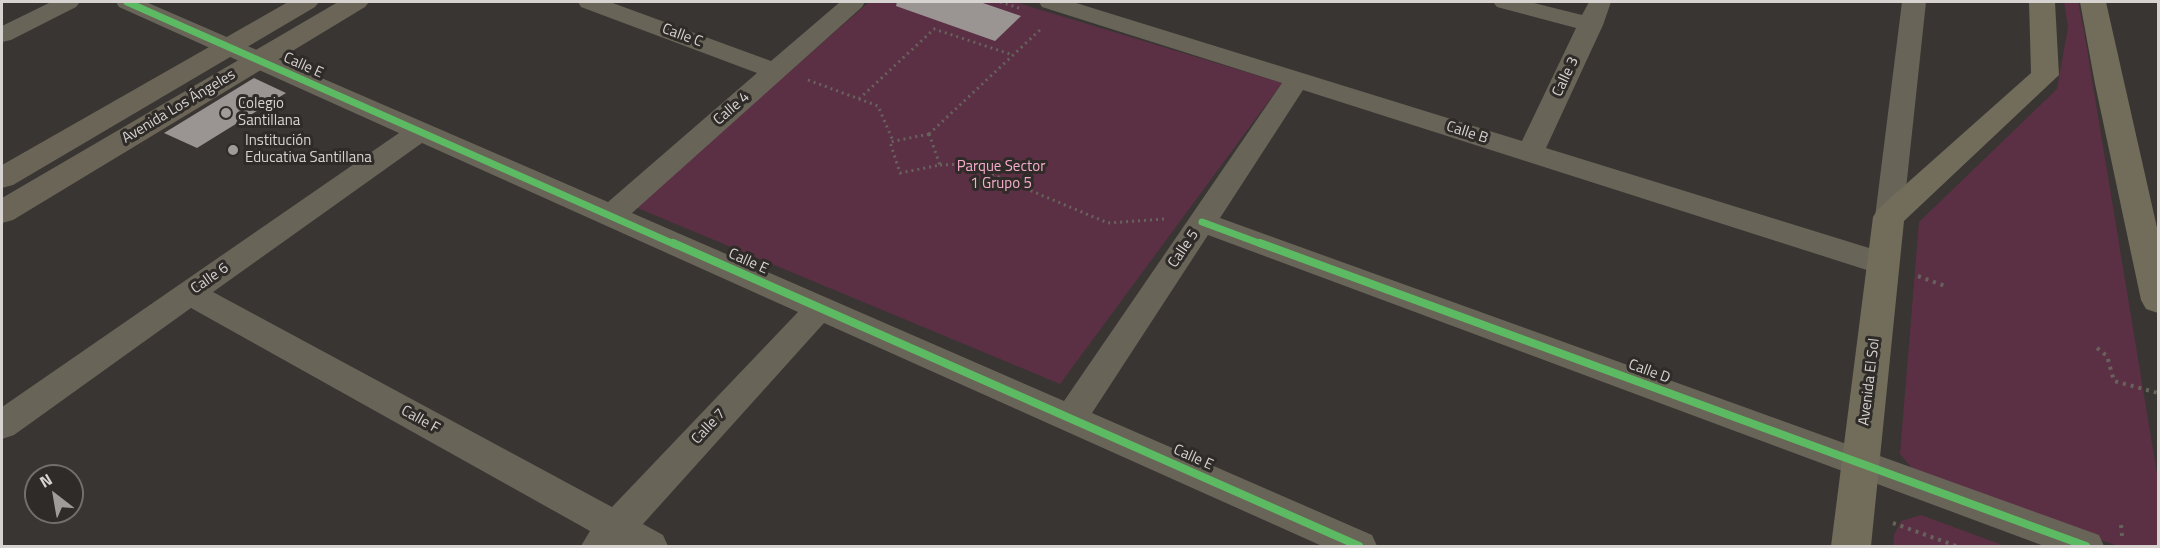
<!DOCTYPE html>
<html>
<head>
<meta charset="utf-8">
<style>
  body { margin:0 }
  #map { position:relative; width:2160px; height:548px; overflow:hidden; background:#383533; font-family:"Titillium Web",sans-serif }
  canvas { display:block }
  .frame { position:absolute; inset:0; border:3px solid #d6d3d1; pointer-events:none }
  .north { position:absolute; left:24px; top:464px; width:60px; height:60px; box-sizing:border-box; background:#2e2b28; border:2px solid #716e6c; border-radius:50%; rotate:329deg; font-size:16px; font-weight:700; line-height:24px; text-align:center; color:#d6d3d1 }
  .north::after { content:''; display:block; margin:auto; width:21px; height:27px; background:#9f9c9a; clip-path:polygon(50% 0,100% 100%,50% 72%,0 100%) }
</style>
</head>
<body>
<div id="map">
<canvas width="2160" height="548"></canvas>
<div class="frame"></div>
<div class="north">N</div>
</div>
<script>
const ctx = document.querySelector('canvas').getContext('2d');
ctx.lineJoin = 'round';
function paint(path, color) {
  ctx.fillStyle = color;
  ctx.fill(path, 'evenodd');
}
function poly(rows) {
  const path = new Path2D();
  for (const r of rows) {
    path.moveTo(r[0], r[1]);
    for (let i = 2; i < r.length; i += 2) path.lineTo(r[i], r[i + 1]);
  }
  return path;
}
function trace(path, color, width, dash) {
  ctx.strokeStyle = color;
  ctx.lineWidth = width;
  ctx.lineCap = dash ? 'butt' : 'round';
  ctx.setLineDash(dash || []);
  ctx.stroke(path);
}
function label(font, color, halo, rows, align = 'center') {
  ctx.font = font + ' "Titillium Web",sans-serif';
  ctx.lineWidth = 6;
  ctx.setLineDash([]);
  ctx.textBaseline = 'middle';
  ctx.strokeStyle = halo;
  ctx.fillStyle = color;
  for (const [text, x, y, turn = 0] of rows) {
    ctx.save();
    ctx.translate(x, y);
    ctx.rotate((+turn || 0) * Math.PI / 180);
    ctx.textAlign = isNaN(turn) ? turn : align;
    if (halo) ctx.strokeText(text, 0, 0);
    ctx.fillText(text, 0, 0);
    ctx.restore();
  }
}
const green = poly([
  [869,2,1015,2,1282,83,1060,384,635,207],
  [2064,2,2078,2,2084,31,2158,480,2158,546,2118,546,1947,486,1916,473,1900,454,1919,222,2057,89,2068,27],
  [1921,515,2005,546,1893,546,1894,535,1901,521]
]);
const building = poly([
  [897,2,980,2,1021,16,995,41,896,6],
  [254,78,286,93,197,148,164,133]
]);
const pathFar1 = poly([
  [1000,2,1022,9],
  [808,80,878,106,893,141],
  [859,99,934,29,1013,55],
  [929,134,1042,28],
  [929,134,940,165,900,173,890,142,929,134],
  [940,165,967,164,1108,223,1164,219]
]);
const path = poly([
  [1918,276,1945,286],
  [2097,348,2107,356,2114,381,2158,393],
  [1893,523,1956,546],
  [2121,525,2122,536]
]);
const street = poly([
  [51,2,80,2,76,7,11,40,2,42,2,26,51,2],
  [116,2,146,2,608,202,757,73,581,7,578,2,610,2,771,61,840,2,865,2,862,7,632,213,1064,401,1282,83,1042,7,1039,2,1073,2,1522,141,1576,28,1497,7,1493,2,1530,2,1582,15,1589,2,1611,2,1603,25,1546,148,1895,256,1899,264,1895,272,1884,275,1873,272,1303,90,1220,218,2099,535,2104,546,2044,546,1208,235,1092,413,1372,535,1377,546,1322,546,824,323,643,524,663,535,668,546,581,546,590,531,191,308,14,435,2,439,2,407,399,133,119,7,116,2],
  [422,143,600,223,798,312,612,507,213,292,422,143],
  [1902,2,1926,2,1903,217,1899,224,1889,227,1879,224,1875,217,1902,2]
]);
const secondary = poly([
  [288,2,319,2,315,7,13,185,2,188,2,165,288,2],
  [338,2,369,2,365,7,13,220,2,223,2,198,338,2]
]);
const primary = poly([
  [2029,2,2055,2,2059,75,1904,221,1871,546,1831,546,1873,217,1878,209,2031,73,2029,2],
  [2080,2,2106,2,2158,232,2158,313,2146,309,2141,300,2095,84,2080,2]
]);
const cyclewayFar1 = poly([
  [127,2,676,245],
  [1202,222,1264,245]
]);
const cycleway = poly([
  [673,243,1359,546],
  [1260,243,2086,546]
]);
const markers = [
  [226,113,6,"#9f9c9a"],
  [233,150,6,"#9f9c9a"]
];
const streetNames = [
  ["Calle C",682,36,20],
  ["Calle E",303,66,24],
  ["Calle 3",1566,77,-65],
  ["Avenida Los Ángeles",179,107,-31],
  ["Calle 4",732,109,-41],
  ["Calle B",1467,133,18],
  ["Calle 5",1184,249,-56],
  ["Calle E",748,262,24],
  ["Calle 6",210,279,-35],
  ["Calle D",1649,372,20],
  ["Avenida El Sol",1870,382,-83],
  ["Calle F",420,420,29],
  ["Calle 7",709,427,-47],
  ["Calle E",1193,458,24]
];
const poiNames = [
  ["Colegio",238,104],
  ["Santillana",238,121],
  ["Institución",245,141],
  ["Educativa Santillana",245,158]
];
const parkNames = [
  ["Parque Sector",1001,167],
  ["1 Grupo 5",1001,184]
];
paint(green, '#5c3044');
paint(building, '#9a9593');
trace(pathFar1, '#67635c', 3, [2, 4]);
trace(path, '#67635c', 4, [3, 5]);
paint(street, '#686458');
paint(secondary, '#6b6557');
paint(primary, '#726c5b');
trace(cyclewayFar1, '#5cba63', 7);
trace(cycleway, '#5cba63', 8);
for (const [x, y, r, color] of markers) {
  const dot = new Path2D();
  dot.arc(x, y, r, 0, 2 * Math.PI);
  ctx.fillStyle = color;
  ctx.fill(dot);
  trace(dot, '#2e2b28', 2);
}
label('15px', '#d6d3d1', '#2e2b28', streetNames);
label('15px', '#d6d3d1', '#2e2b28', poiNames, 'left');
label('15px', '#f6accb', '#2e2b28', parkNames);
</script>
</body>
</html>
